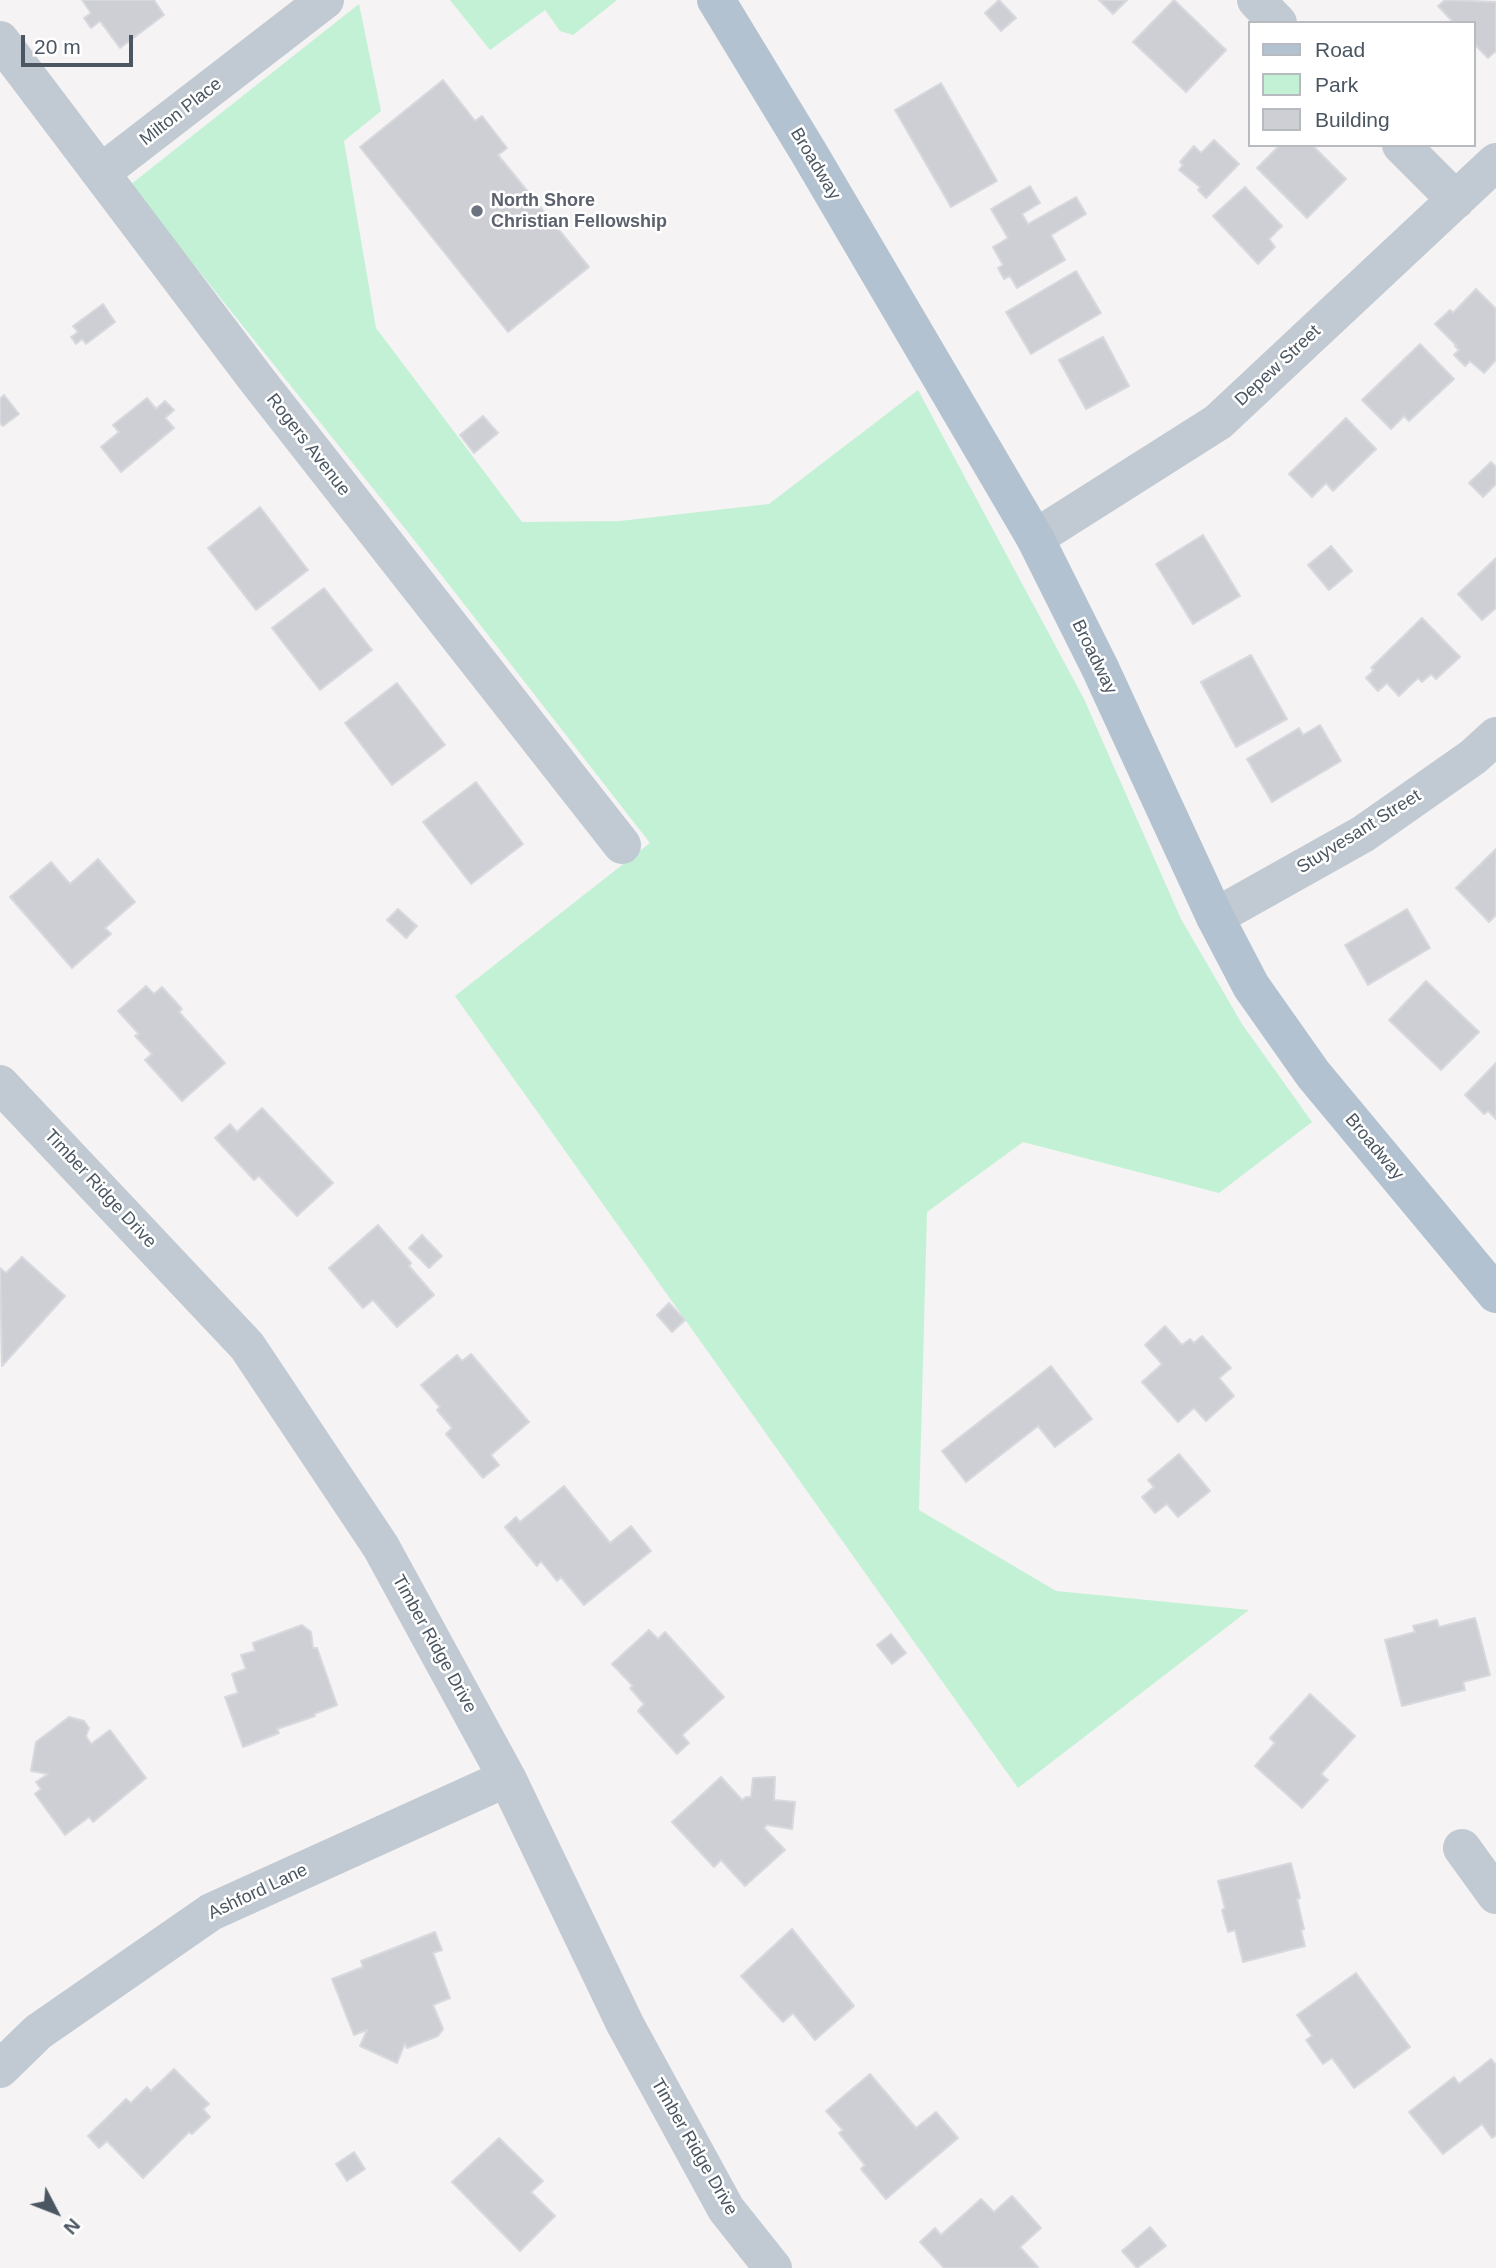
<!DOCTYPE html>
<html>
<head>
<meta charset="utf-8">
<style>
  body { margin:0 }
  #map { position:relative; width:1496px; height:2268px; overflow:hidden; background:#f5f3f3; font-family:Helvetica,sans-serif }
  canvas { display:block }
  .legend { position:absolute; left:1248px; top:21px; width:228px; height:126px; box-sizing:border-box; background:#fff; border:2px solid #b7bbc0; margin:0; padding:9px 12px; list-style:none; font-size:21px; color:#4a5661 }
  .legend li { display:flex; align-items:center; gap:14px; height:35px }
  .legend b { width:35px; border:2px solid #b7bbc0 }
  .north { position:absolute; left:21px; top:2177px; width:70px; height:70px; -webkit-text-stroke:5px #fff; paint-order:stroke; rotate:132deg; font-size:19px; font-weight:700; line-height:28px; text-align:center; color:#4a5661 }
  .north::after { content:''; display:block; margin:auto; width:24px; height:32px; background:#4a5661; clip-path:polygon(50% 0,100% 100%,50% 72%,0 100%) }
  .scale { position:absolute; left:21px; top:35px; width:112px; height:32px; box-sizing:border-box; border:4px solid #4a5661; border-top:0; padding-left:9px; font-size:21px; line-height:24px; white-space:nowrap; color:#4a5661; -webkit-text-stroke:5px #fff; paint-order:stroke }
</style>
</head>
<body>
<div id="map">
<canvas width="1496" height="2268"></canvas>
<ul class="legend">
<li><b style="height:9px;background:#b3c2d1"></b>Road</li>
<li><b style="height:19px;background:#c3f1d5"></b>Park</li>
<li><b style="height:19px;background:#cdcfd5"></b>Building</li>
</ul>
<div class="north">N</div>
<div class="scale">20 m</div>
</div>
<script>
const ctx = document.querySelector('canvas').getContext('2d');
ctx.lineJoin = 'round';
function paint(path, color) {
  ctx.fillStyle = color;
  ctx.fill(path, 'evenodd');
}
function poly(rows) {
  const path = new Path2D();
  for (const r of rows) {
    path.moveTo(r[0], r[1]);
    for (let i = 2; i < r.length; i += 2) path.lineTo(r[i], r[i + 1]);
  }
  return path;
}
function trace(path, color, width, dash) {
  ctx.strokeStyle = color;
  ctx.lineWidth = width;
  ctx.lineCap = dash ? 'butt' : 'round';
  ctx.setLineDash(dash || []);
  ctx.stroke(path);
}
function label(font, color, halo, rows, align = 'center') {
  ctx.font = font + ' Helvetica,sans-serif';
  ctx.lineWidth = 5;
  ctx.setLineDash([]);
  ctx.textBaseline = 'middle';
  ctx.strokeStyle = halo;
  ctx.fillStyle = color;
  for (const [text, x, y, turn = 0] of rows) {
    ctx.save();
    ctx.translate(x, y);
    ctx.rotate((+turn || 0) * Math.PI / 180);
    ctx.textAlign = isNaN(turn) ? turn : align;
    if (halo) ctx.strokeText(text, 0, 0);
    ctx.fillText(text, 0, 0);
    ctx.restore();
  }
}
const green = poly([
  [450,0,617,0,573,35,560,31,545,10,490,50],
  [359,4,381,111,344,141,376,328,522,522,620,521,769,504,918,390,1084,699,1181,919,1242,1024,1312,1122,1219,1193,1023,1142,927,1212,919,1510,1056,1591,1249,1610,1018,1788,455,996,650,843,411,536,130,185]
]);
const building = poly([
  [82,0,154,0,164,15,120,48,100,21,91,28,84,18,91,13,82,0],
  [999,0,1016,18,1001,31,985,13,999,0],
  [1099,0,1127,0,1113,14,1099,0],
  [1174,0,1226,50,1186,92,1133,42,1174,0],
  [1445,0,1496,2,1496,51,1488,58,1473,43,1473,23,1454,23,1438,6,1445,0],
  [443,80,475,121,482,116,507,148,498,155,589,267,508,332,360,147,443,80],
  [941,83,997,181,951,207,895,110,941,83],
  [1214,140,1239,164,1206,198,1198,190,1200,187,1179,170,1183,165,1180,162,1194,146,1201,153,1214,140],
  [1280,145,1312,145,1346,179,1307,218,1257,168,1280,145],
  [1030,186,1040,203,1022,214,1028,224,1076,197,1086,214,1051,235,1065,260,1017,288,1010,276,1004,279,998,268,1003,265,993,247,1008,238,991,209,1030,186],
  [1245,187,1282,226,1269,239,1275,247,1258,264,1213,216,1245,187],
  [1076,271,1101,313,1031,354,1006,312,1076,271],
  [1476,289,1496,309,1496,360,1484,373,1470,361,1465,366,1454,355,1459,350,1455,346,1456,345,1435,324,1450,310,1453,313,1476,289],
  [103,304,115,322,86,344,82,339,76,344,71,337,78,332,73,326,103,304],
  [1103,337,1129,386,1086,409,1059,360,1103,337],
  [1420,344,1454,379,1409,421,1404,416,1391,429,1362,400,1420,344],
  [4,395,19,414,3,426,0,423,0,399,4,395],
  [147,398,156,409,165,401,174,410,165,418,174,428,121,472,101,447,119,432,113,425,147,398],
  [483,416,498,433,474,453,460,435,483,416],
  [1346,418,1376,449,1333,491,1326,483,1312,497,1289,474,1346,418],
  [1491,462,1496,467,1496,484,1483,497,1469,483,1491,462],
  [260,507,308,570,256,610,208,548,260,507],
  [1203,535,1240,596,1193,624,1156,564,1203,535],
  [1331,546,1352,571,1329,590,1308,565,1331,546],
  [1496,558,1496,608,1482,620,1458,594,1496,558],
  [324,588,372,650,320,690,272,628,324,588],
  [1422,618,1460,657,1436,679,1431,674,1422,682,1418,678,1399,696,1387,683,1378,691,1366,678,1374,670,1371,668,1422,618],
  [1251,655,1287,719,1236,747,1201,682,1251,655],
  [397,683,445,745,392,785,345,723,397,683],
  [1320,725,1341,761,1272,802,1247,759,1299,728,1303,735,1320,725],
  [476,782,523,844,471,884,423,822,476,782],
  [1496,849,1496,915,1489,922,1456,888,1496,849],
  [98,859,135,902,105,928,111,934,72,968,10,897,51,862,70,884,98,859],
  [398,909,417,926,406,938,387,920,398,909],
  [1407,909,1430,948,1368,985,1345,945,1407,909],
  [1426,981,1479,1032,1441,1070,1389,1020,1426,981],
  [146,986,154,994,162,987,182,1009,179,1012,225,1063,182,1101,145,1060,152,1054,135,1036,139,1034,118,1011,146,986],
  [1496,1063,1496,1119,1488,1111,1484,1114,1465,1095,1496,1063],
  [262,1108,333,1183,297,1216,259,1176,254,1180,215,1138,230,1124,237,1132,262,1108],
  [378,1225,411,1263,409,1266,434,1295,397,1327,373,1300,363,1308,329,1268,378,1225],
  [422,1235,442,1256,429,1268,409,1248,422,1235],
  [22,1257,65,1296,2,1366,0,1268,6,1273,22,1257],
  [669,1303,685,1320,672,1332,657,1315,669,1303],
  [1165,1326,1182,1345,1190,1339,1194,1343,1202,1336,1231,1368,1219,1378,1234,1396,1206,1421,1194,1408,1178,1422,1142,1382,1162,1364,1145,1345,1165,1326],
  [471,1354,529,1422,491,1455,499,1465,483,1478,446,1434,452,1428,437,1410,440,1407,421,1385,457,1355,462,1361,471,1354],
  [1051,1366,1092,1419,1055,1447,1038,1426,966,1482,942,1451,1051,1366],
  [1179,1454,1210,1491,1178,1517,1167,1504,1155,1513,1142,1497,1154,1487,1148,1480,1179,1454],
  [564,1486,610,1543,631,1526,651,1551,584,1605,561,1577,557,1581,541,1561,537,1566,505,1527,516,1517,520,1522,564,1486],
  [1475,1618,1490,1675,1463,1682,1465,1690,1402,1706,1385,1640,1415,1632,1413,1626,1437,1620,1439,1627,1475,1618],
  [302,1625,311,1632,313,1648,317,1648,337,1705,314,1714,315,1716,277,1729,279,1733,243,1747,225,1697,238,1693,232,1674,246,1669,241,1655,255,1651,253,1643,302,1625],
  [649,1630,658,1639,665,1632,724,1697,682,1735,689,1743,677,1754,638,1711,644,1704,630,1688,633,1686,612,1664,649,1630],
  [891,1634,906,1653,892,1664,877,1645,891,1634],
  [1310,1694,1355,1736,1321,1774,1328,1780,1302,1808,1255,1766,1275,1743,1270,1738,1310,1694],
  [69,1717,84,1721,89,1728,86,1736,91,1744,110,1730,146,1778,93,1822,89,1817,65,1835,35,1794,41,1789,36,1782,48,1774,31,1771,36,1742,69,1717],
  [721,1777,742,1800,746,1797,751,1797,753,1778,775,1777,774,1800,795,1802,792,1829,767,1825,764,1828,785,1850,745,1886,721,1860,714,1867,672,1822,721,1777],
  [1291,1863,1300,1898,1297,1899,1304,1929,1301,1930,1305,1946,1243,1962,1235,1930,1228,1932,1222,1910,1225,1908,1218,1881,1291,1863],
  [792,1929,854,2006,815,2040,793,2013,783,2022,741,1976,792,1929],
  [435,1932,442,1950,433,1953,450,1998,433,2005,443,2029,438,2036,407,2048,405,2043,397,2063,360,2046,367,2030,354,2035,332,1979,363,1967,361,1961,435,1932],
  [1356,1973,1410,2047,1354,2088,1332,2058,1323,2064,1306,2040,1312,2036,1297,2015,1356,1973],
  [1491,2059,1496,2065,1496,2135,1492,2138,1482,2124,1443,2154,1409,2112,1454,2077,1459,2084,1491,2059],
  [174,2069,209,2104,203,2109,210,2117,192,2134,189,2132,143,2178,107,2141,99,2148,88,2136,126,2099,131,2103,147,2087,151,2091,174,2069],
  [870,2074,916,2128,936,2112,958,2138,886,2199,861,2169,865,2165,839,2133,843,2130,826,2111,870,2074],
  [499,2138,543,2181,531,2192,555,2216,520,2251,452,2182,499,2138],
  [354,2152,365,2169,347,2181,336,2164,354,2152],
  [1012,2196,1041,2228,1020,2247,1038,2267,1037,2268,944,2268,920,2242,935,2228,941,2235,981,2199,994,2212,1012,2196],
  [1150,2227,1166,2246,1137,2268,1122,2251,1150,2227]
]);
const minor = poly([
  [1256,0,1278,23],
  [0,40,257,380,622,845],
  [1401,145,1456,200],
  [102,172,325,0],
  [1035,538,1218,422,1496,162],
  [1215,917,1363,834,1473,757,1496,736],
  [0,1084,247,1346,381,1547,507,1778,625,2024,726,2209,773,2268],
  [1462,1848,1496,1895],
  [0,2069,38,2032,211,1912,507,1778]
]);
const major = poly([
  [716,0,809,153,1035,538,1100,668,1215,917,1251,986,1313,1074,1496,1294]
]);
const markers = [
  [477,211,7,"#6b7280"]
];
const streetNames = [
  ["Milton Place",181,112,-38],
  ["Broadway",815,164,59],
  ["Depew Street",1278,366,-43],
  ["Rogers Avenue",308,445,52],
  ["Broadway",1094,657,64],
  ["Stuyvesant Street",1359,832,-32],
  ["Broadway",1374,1147,50],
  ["Timber Ridge Drive",100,1189,47],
  ["Timber Ridge Drive",434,1644,61],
  ["Ashford Lane",258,1892,-25],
  ["Timber Ridge Drive",694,2147,60]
];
const worshipNames = [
  ["North Shore",491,201],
  ["Christian Fellowship",491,222]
];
paint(green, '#c3f1d5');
paint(building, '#cdcfd5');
trace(building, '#d7d9de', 2);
trace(minor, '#c1cad2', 38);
trace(major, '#b3c2d1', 38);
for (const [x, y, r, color] of markers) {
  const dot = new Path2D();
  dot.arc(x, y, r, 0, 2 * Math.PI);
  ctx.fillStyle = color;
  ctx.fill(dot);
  trace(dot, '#fff', 2.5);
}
label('18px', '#4a5661', '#fff', streetNames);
label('bold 18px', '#5b616d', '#fff', worshipNames, 'left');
</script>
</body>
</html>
